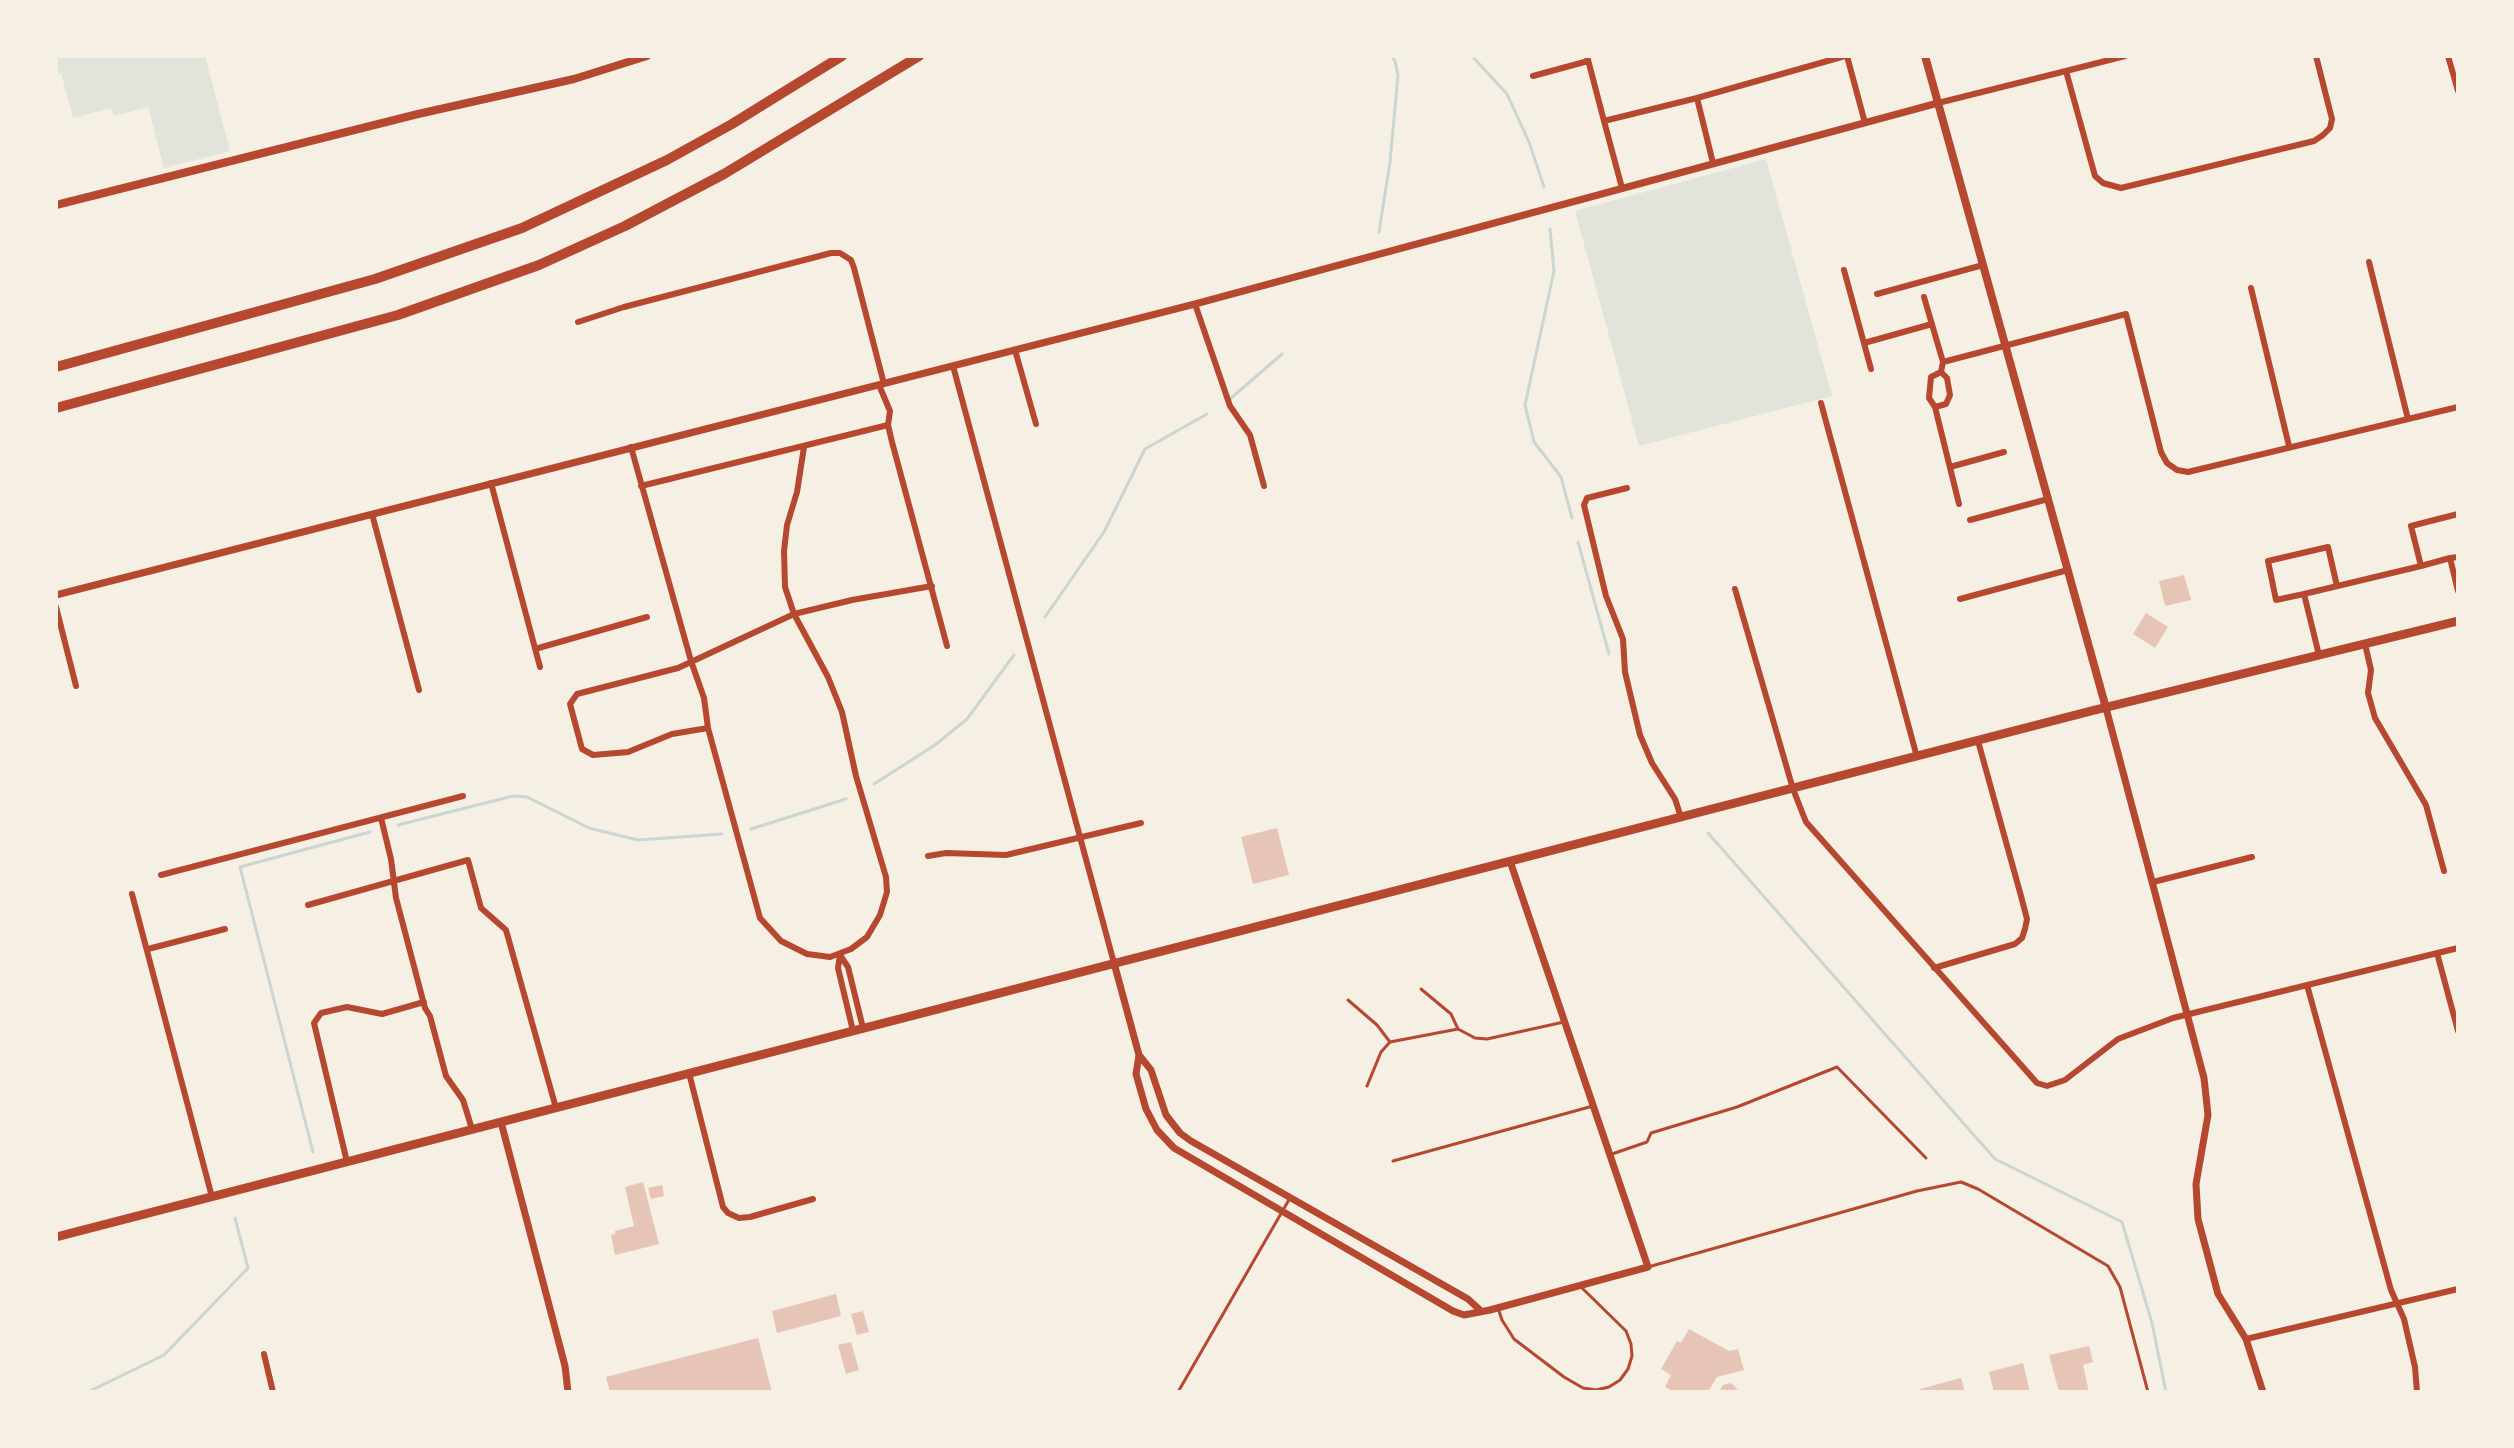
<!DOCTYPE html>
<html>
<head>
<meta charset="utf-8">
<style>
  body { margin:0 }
  #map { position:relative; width:2514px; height:1448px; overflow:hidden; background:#f6efe4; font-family:"Varela Round",sans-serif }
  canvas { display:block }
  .frame { position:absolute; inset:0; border:58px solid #f6efe4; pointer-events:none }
</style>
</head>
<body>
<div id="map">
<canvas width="2514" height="1448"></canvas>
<div class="frame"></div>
</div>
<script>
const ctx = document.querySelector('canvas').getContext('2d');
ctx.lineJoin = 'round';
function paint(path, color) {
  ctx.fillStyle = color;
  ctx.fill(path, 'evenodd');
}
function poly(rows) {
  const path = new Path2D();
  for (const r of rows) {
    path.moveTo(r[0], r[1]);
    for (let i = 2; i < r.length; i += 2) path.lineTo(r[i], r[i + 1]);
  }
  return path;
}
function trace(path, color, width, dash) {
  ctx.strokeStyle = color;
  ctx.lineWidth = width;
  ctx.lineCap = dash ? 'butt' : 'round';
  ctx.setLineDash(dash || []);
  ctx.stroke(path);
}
const green = poly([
  [56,56,205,56,230,151,164,168,148,107,114,116,111,108,73,118,61,73,56,74],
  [1766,159,1832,396,1639,446,1575,211]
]);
const stream = poly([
  [1472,56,1507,94,1529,142,1544,187],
  [1550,229,1554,271,1525,405,1534,442,1561,477,1572,518],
  [1379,232,1390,162,1398,75,1395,61,1392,56],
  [1230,399,1282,354],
  [1578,542,1609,654],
  [1045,617,1104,532,1145,449,1207,414],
  [874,784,935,745,967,719,1014,655],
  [398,825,513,796,527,797,589,828,638,840,722,834],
  [751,829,846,799],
  [1708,833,1995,1159,2122,1222,2152,1323,2166,1392],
  [313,1152,240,867,370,832],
  [88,1392,164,1355,248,1268,235,1218]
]);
const building = poly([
  [2184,575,2191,600,2165,606,2159,581],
  [2146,613,2168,627,2155,648,2133,634],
  [1277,828,1289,875,1253,884,1241,837],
  [643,1182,659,1244,615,1255,611,1235,615,1234,615,1231,634,1226,625,1187],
  [662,1185,664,1196,651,1199,648,1188],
  [836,1294,841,1316,777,1333,772,1311],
  [863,1311,869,1332,857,1335,851,1314],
  [1689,1329,1729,1351,1738,1349,1744,1370,1717,1377,1708,1392,1674,1392,1665,1387,1671,1375,1661,1369,1677,1341,1681,1343],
  [758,1338,772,1392,610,1392,606,1377],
  [851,1342,859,1370,846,1374,838,1345],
  [2089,1346,2093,1362,2083,1365,2089,1392,2059,1392,2049,1355],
  [2023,1363,2030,1392,1994,1392,1989,1372],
  [1961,1378,1965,1392,1921,1392,1920,1389],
  [1729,1383,1734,1385,1739,1392,1719,1392,1723,1385]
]);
const service = poly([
  [1421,989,1451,1014,1458,1029],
  [1348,1000,1377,1025,1390,1042],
  [1367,1086,1381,1052,1390,1042,1458,1029,1475,1038,1487,1039,1564,1022],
  [1612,1154,1647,1142,1651,1133,1737,1107,1837,1067,1926,1158],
  [1393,1161,1593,1106],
  [1648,1267,1917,1191,1961,1182,1978,1189,2108,1266,2120,1287,2148,1392],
  [1498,1308,1502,1320,1514,1339,1564,1377,1583,1388,1596,1390,1609,1387,1620,1380,1628,1369,1632,1356,1631,1344,1626,1331,1581,1287],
  [1178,1392,1290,1198]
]);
const minor = poly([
  [1587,56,1604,121,1697,98],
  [1847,56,1865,123],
  [2125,56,2066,71,2095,176,2103,183,2121,188,2314,141,2323,135,2330,128,2332,119,2316,56],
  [2448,56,2458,91],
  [1533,76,1588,61],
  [1938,103,2066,71],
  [1604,121,1622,188],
  [1713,163,1697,98,1845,56],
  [2369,262,2408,419],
  [1844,270,1871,369],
  [2251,288,2289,446],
  [1877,294,1983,265],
  [1924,297,1943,362,1941,372],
  [1195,304,1230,406,1250,435,1264,486],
  [578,322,624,307,831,253,840,253,851,260,854,268,884,384],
  [1864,343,1932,324],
  [1015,350,1036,424],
  [1943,362,2126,314,2161,452,2167,463,2177,470,2188,472,2458,407],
  [953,366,1114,963],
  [879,385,890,411,888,425,892,442,947,646],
  [1821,403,1917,757],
  [1935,407,1946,404,1950,395,1947,378,1941,372,1931,377,1929,398,1935,407,1959,504],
  [631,447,691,661,704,698,708,728,760,918,781,941,807,954,830,957,851,949,867,937,880,915,887,892,886,877,856,776,842,712,828,677,794,614,785,587,784,551,787,525,797,492,804,447],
  [1950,467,2004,452],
  [491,483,540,667],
  [641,486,888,425],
  [1627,488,1587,498,1584,505,1606,596,1623,639,1625,672,1640,735,1652,763,1675,799,1681,817],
  [372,514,419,690],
  [1970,520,2048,499],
  [2450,558,2458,591],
  [2421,566,2411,526,2458,514],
  [2337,586,2328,547,2268,561,2276,600,2304,594,2421,566,2450,558,2458,557],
  [1735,589,1793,789,1806,822,2037,1083,2047,1086,2065,1080,2118,1039,2173,1018,2458,948],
  [2304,594,2319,655],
  [1960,599,2068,570],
  [56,607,76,686],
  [2365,644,2371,670,2368,693,2375,718,2426,805,2444,871],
  [535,649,647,617],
  [708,728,672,734,628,752,593,755,582,749,570,704,577,694,678,668,794,614,852,600,932,586],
  [381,818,391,859,396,898,425,1008,430,1016,446,1076,463,1100,472,1129],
  [928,856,946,853,1006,855,1141,823],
  [161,875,463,796],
  [2153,882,2252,857],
  [132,894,212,1197],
  [308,905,468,860,481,908,506,930,556,1108],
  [148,949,225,929],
  [2437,953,2458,1031],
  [840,955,838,968,853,1031],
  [840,955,848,967,863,1028],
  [1934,968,2015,944,2022,938,2025,929,2027,919,2021,896,1978,741],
  [2307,985,2391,1290,2404,1319,2415,1367,2417,1392],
  [689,1073,723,1207,728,1213,739,1218,750,1217,813,1199],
  [347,1162,314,1023,321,1013,347,1007,382,1014,424,1002],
  [2246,1339,2458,1289],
  [264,1354,273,1392]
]);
const tertiary = poly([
  [56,595,1195,304,1938,103],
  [2106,708,2204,1078,2208,1115,2196,1184,2198,1219,2218,1294,2246,1339,2263,1392],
  [1114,963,1139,1055,1151,1070,1166,1115,1180,1133,1191,1141,1468,1299,1480,1310],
  [1139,1055,1136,1074,1146,1109,1157,1130,1174,1148,1453,1311,1464,1315,1490,1310,1648,1267,1510,861],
  [501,1122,565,1366,568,1392]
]);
const secondary = poly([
  [1925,56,2106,708],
  [56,205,418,114,574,79,647,56]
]);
const primary = poly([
  [56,1237,2091,711,2458,621]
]);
const motorway = poly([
  [56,367,375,279,522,228,667,160,732,124,842,56],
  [56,408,398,315,539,265,625,226,724,174,919,56]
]);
paint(green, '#e2e4dc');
trace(stream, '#c9d6d2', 3);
paint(building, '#e6c5b7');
trace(service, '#b5482f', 3);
trace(minor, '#b5482f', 6);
trace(tertiary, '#b5482f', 7);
trace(secondary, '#b5482f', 8);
trace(primary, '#b5482f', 9);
trace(motorway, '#b5482f', 10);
</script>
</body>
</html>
